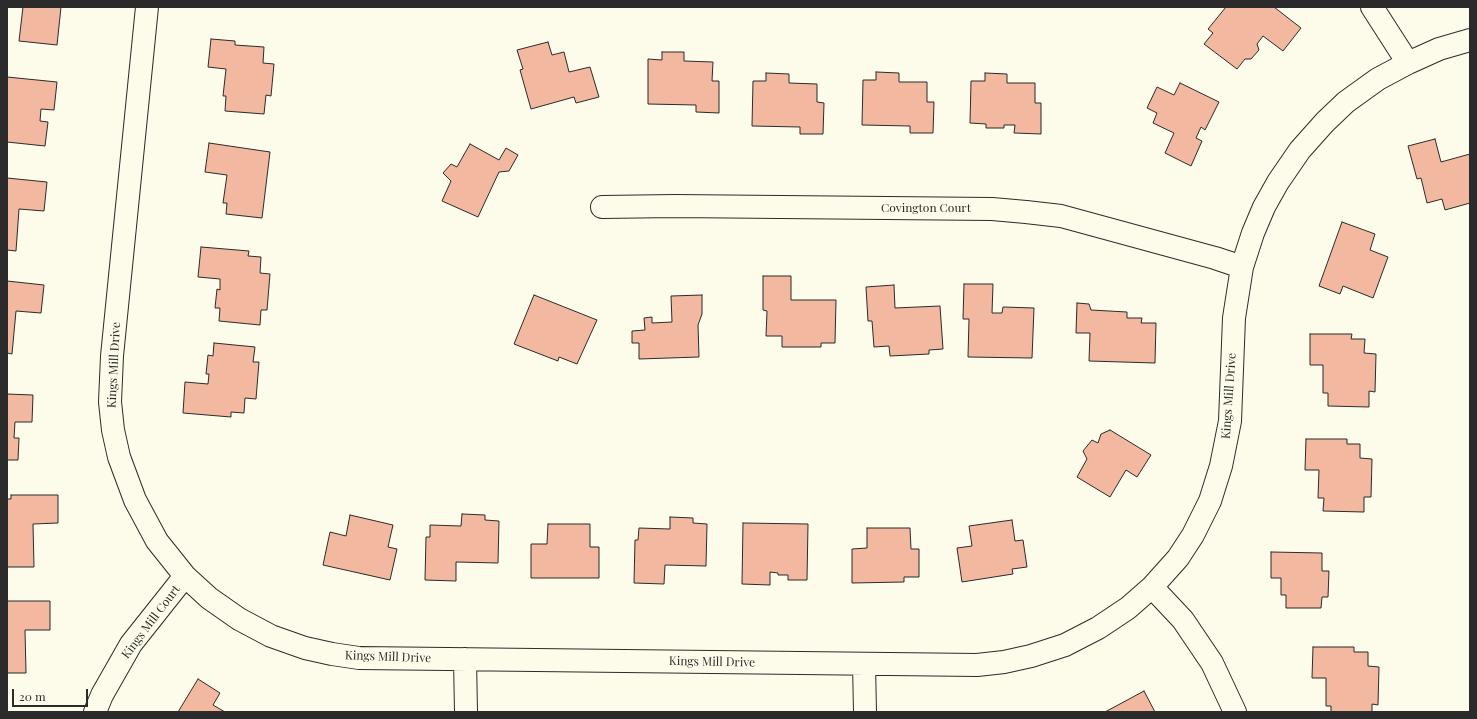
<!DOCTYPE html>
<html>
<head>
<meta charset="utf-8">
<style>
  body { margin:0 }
  #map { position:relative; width:1477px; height:719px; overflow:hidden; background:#fdfbea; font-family:"Playfair Display",serif }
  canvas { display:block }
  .frame { position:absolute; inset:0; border:8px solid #2b2b2b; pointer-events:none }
  .scale { position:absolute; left:12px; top:689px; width:76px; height:18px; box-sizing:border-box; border:2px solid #2b2b2b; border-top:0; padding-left:5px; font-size:12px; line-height:14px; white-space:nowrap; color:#2b2b2b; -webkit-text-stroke:3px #fdfbea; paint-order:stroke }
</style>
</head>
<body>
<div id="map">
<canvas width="1477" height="719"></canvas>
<div class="frame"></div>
<div class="scale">20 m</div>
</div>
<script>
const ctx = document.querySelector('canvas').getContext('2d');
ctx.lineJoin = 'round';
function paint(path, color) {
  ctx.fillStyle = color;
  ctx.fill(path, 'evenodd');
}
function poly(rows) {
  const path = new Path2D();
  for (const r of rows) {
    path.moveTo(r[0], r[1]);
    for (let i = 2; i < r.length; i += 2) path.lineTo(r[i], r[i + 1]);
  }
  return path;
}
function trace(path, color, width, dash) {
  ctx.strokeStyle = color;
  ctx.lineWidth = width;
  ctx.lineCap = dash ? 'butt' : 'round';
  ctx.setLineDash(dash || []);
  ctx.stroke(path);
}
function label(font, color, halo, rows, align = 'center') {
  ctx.font = font + ' "Playfair Display",serif';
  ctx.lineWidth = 3;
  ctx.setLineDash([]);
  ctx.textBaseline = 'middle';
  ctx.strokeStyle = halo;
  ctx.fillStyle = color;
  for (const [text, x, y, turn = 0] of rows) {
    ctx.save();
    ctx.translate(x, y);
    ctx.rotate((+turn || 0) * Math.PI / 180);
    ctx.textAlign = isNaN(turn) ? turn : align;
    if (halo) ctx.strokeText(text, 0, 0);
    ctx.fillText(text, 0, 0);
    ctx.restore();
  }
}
const building = poly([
  [23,7,61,7,57,45,19,41,23,7],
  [1226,7,1274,7,1301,28,1283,51,1263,36,1257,44,1259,50,1251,59,1245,59,1237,69,1204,44,1213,33,1208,29,1226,7],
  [211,39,235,41,235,45,264,47,263,63,274,64,271,96,266,95,264,114,225,111,226,96,223,96,226,69,208,67,211,39],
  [548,42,552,55,564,52,569,72,590,67,599,97,576,103,574,97,531,109,520,70,523,69,517,50,548,42],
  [662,52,684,52,684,61,713,62,712,81,719,81,719,113,696,112,696,105,648,104,648,59,662,60,662,52],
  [876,72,899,73,899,82,927,82,927,102,934,102,933,133,910,133,910,126,862,125,863,80,876,80,876,72],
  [766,73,789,74,789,83,817,84,817,102,824,103,823,134,800,134,800,127,752,126,753,81,766,81,766,73],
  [985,73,1007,74,1007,83,1035,83,1035,103,1041,103,1041,134,1014,133,1015,125,1004,125,1004,128,986,128,986,124,970,123,971,81,985,81,985,73],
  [7,77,57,82,54,110,41,109,40,121,48,122,45,146,7,142,7,77],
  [1180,83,1219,102,1205,130,1201,127,1196,138,1202,141,1191,166,1165,153,1174,133,1153,123,1157,113,1147,108,1157,87,1174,95,1180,83],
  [1435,139,1441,162,1470,154,1470,203,1445,210,1442,199,1427,203,1421,178,1417,179,1408,146,1435,139],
  [209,143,270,152,262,218,226,214,227,203,223,203,227,175,205,172,209,143],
  [470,144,499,160,506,148,518,155,509,171,499,172,478,217,442,201,451,181,443,173,451,164,457,167,470,144],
  [7,178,47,182,44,211,19,209,16,251,7,250,7,178],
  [1342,222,1375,234,1370,250,1388,257,1373,298,1343,286,1340,294,1319,286,1342,222],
  [201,247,249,251,248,256,261,257,260,273,270,274,267,310,261,310,260,325,219,321,220,308,215,308,217,289,220,290,220,279,198,277,201,247],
  [763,276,791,276,791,300,836,300,835,343,821,343,821,347,782,347,782,336,766,336,767,311,763,310,763,276],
  [7,281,44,285,41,313,16,311,12,354,7,353,7,281],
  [964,284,993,284,992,313,1002,313,1003,307,1034,308,1032,358,968,357,969,319,963,319,964,284],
  [894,285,895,308,940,306,943,349,929,350,929,354,890,356,889,346,874,347,872,321,868,321,866,287,894,285],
  [534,295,597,320,577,364,559,357,558,361,514,344,534,295],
  [702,295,702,314,698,325,699,357,639,359,639,343,632,343,632,331,645,330,644,318,652,317,652,323,672,322,671,296,702,295],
  [1077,303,1089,304,1091,310,1127,312,1127,318,1142,318,1141,323,1156,323,1155,363,1089,361,1090,333,1076,333,1077,303],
  [1310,334,1352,334,1351,339,1365,339,1364,353,1376,354,1375,392,1369,391,1369,407,1328,406,1328,393,1323,393,1323,365,1310,365,1310,334],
  [214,343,255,347,253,362,259,362,256,399,245,398,244,413,231,412,231,417,183,413,185,382,208,384,209,374,206,374,208,355,213,356,214,343],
  [7,394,33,395,32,422,15,422,14,438,19,438,18,460,7,460,7,394],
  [1110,430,1151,455,1137,477,1126,470,1110,497,1077,477,1087,459,1083,451,1092,440,1098,443,1101,434,1110,430],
  [1306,439,1347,439,1347,444,1360,444,1360,458,1372,459,1371,497,1364,497,1364,512,1323,511,1324,498,1318,498,1319,470,1305,470,1306,439],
  [11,495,58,495,58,523,33,524,34,567,7,567,7,499,11,499,11,495],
  [462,514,485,515,485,520,499,521,498,563,456,562,456,581,425,580,426,537,430,537,430,525,461,526,462,514],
  [350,515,393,525,388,547,397,549,390,580,323,565,330,532,346,536,350,515],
  [670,517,693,518,693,523,707,524,706,566,665,565,664,584,634,583,635,540,638,540,639,528,670,529,670,517],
  [1012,520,1015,541,1023,540,1027,567,1012,569,1013,574,962,582,957,548,972,546,969,526,1012,520],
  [743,523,808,524,807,580,788,580,788,575,778,575,778,573,770,572,770,585,742,584,743,523],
  [548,524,590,524,590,547,599,547,599,578,531,578,531,544,547,544,548,524],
  [867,528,910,528,911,549,919,549,919,577,904,577,904,582,852,583,852,549,867,548,867,528],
  [1271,552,1322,553,1322,571,1329,571,1328,597,1322,597,1321,608,1286,608,1286,595,1281,595,1281,578,1271,578,1271,552],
  [7,601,50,601,50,630,25,630,26,673,7,673,7,601],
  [1313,647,1354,647,1354,652,1368,652,1368,666,1379,667,1378,705,1372,704,1372,712,1331,712,1331,706,1326,706,1326,678,1312,678,1313,647],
  [198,679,220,693,213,705,225,712,178,712,198,679],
  [1144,691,1155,712,1105,712,1144,691]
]);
const minor = poly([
  [147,7,112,356,110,402,113,430,119,457,135,500,157,541,185,576,209,598,239,619,271,636,305,648,332,654,359,658,977,665,1004,662,1031,656,1065,645,1098,628,1128,608,1152,587,1178,558,1193,535,1210,501,1221,466,1230,421,1234,318,1242,267,1253,233,1264,207,1278,182,1300,150,1325,122,1346,102,1378,79,1408,63,1439,49,1470,40],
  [1372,7,1408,63],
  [602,207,675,206,992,209,1026,212,1061,216,1215,258,1242,267],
  [1152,587,1183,620,1212,663,1235,712],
  [465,659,466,712],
  [864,664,865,712],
  [95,712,102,695,131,644,185,576]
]);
const streetNames = [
  ["Covington Court",926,208],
  ["Kings Mill Drive",114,365,-87],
  ["Kings Mill Drive",1229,396,-86],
  ["Kings Mill Court",151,622,-53],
  ["Kings Mill Drive",388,657,2],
  ["Kings Mill Drive",712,662,1]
];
paint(building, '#f2b8a0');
trace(building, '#2b2b2b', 1);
trace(minor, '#2b2b2b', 24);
trace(minor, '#fdfbea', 22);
label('12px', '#2b2b2b', '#fdfbea', streetNames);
</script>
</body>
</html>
